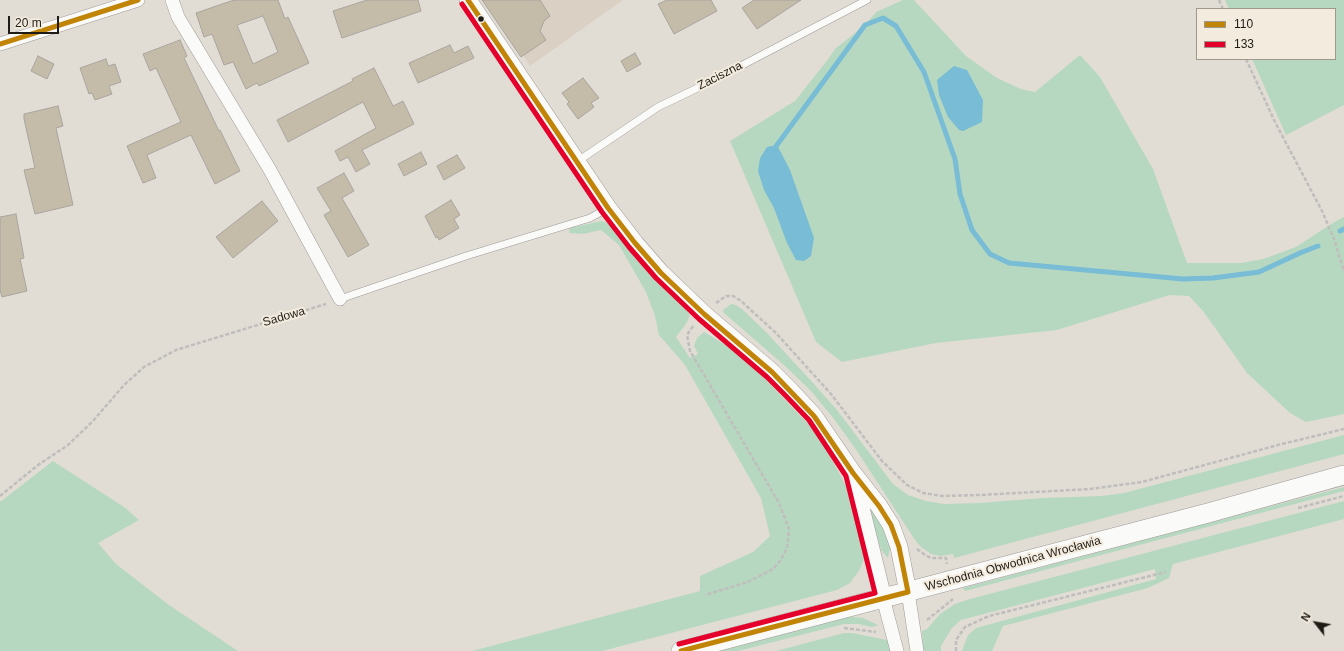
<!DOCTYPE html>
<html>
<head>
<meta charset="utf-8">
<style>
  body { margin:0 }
  #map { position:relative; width:1344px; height:651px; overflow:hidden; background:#e1ddd5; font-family:Arial,sans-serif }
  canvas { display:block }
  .legend { position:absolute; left:1196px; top:8px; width:140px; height:52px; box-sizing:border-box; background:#f3ebdd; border:1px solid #9e988e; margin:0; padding:5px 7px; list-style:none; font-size:12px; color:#1f1c17 }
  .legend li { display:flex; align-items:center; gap:8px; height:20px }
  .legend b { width:20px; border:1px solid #9e988e }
  .north { position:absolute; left:1296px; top:603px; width:40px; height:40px; -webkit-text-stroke:3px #f3ebdd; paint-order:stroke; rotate:301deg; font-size:11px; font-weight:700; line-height:16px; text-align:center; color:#1f1c17 }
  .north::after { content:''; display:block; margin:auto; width:14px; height:18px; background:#1f1c17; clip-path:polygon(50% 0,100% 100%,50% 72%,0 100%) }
  .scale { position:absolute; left:8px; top:16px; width:51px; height:18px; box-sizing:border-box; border:2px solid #1f1c17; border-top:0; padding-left:5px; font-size:12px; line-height:14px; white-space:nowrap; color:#1f1c17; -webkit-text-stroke:3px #f3ebdd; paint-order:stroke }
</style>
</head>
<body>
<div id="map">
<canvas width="1344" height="651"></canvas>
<ul class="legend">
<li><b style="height:5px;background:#c18406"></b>110</li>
<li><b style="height:5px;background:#e4002b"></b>133</li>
</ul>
<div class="north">N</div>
<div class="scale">20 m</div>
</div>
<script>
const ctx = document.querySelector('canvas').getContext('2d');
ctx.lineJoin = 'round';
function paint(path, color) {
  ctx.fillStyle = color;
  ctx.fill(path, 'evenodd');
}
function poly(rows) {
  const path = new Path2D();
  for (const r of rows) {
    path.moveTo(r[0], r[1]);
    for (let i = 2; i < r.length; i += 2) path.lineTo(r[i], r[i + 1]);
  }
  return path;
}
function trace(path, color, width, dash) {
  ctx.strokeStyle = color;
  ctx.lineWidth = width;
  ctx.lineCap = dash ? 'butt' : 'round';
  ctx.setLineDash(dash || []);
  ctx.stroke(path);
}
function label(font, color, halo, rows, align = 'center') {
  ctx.font = font + ' Arial,sans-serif';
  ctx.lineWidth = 4;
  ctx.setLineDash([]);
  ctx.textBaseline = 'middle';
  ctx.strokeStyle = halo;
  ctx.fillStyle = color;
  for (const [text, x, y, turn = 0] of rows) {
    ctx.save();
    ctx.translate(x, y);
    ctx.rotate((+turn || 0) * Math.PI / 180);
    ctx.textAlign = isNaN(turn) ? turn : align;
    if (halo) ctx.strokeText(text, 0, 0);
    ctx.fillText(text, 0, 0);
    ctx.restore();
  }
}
const built = poly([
  [486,0,623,0,530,66]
]);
const green = poly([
  [903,0,914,0,966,56,997,78,1021,89,1035,92,1080,55,1100,77,1153,169,1187,263,1241,263,1263,259,1296,247,1331,224,1344,217,1344,414,1306,422,1290,413,1247,373,1203,311,1189,296,1170,295,1057,330,936,343,842,362,816,342,730,141,795,101,829,58,835,49,865,25,876,12],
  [1225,0,1344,0,1344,105,1286,135,1252,59,1335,59,1335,9,1229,9],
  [601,221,608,223,613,228,684,306,690,315,686,324,676,337,690,358,698,354,694,346,697,338,704,332,724,344,746,359,813,429,831,458,846,486,859,517,865,546,864,559,859,571,850,583,837,590,602,651,472,651,700,591,700,576,753,552,770,536,761,498,685,365,659,335,655,316,646,292,619,245,601,230,583,234,569,233,570,228],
  [731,304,736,305,742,309,768,334,814,384,837,410,893,484,908,495,926,501,944,504,979,503,1043,498,1102,496,1124,493,1344,435,1344,454,954,558,953,554,941,556,931,554,921,547,915,540,855,448,834,419,811,391,785,366,724,313,723,310],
  [53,461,124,507,139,520,98,543,116,564,169,605,238,651,250,651,0,651,0,502],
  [1344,487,1344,491,965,591,963,588],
  [1344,501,1344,519,1173,564,1169,578,1148,588,1003,626,992,651,962,651,968,635,976,628,1156,579,1155,569,961,620,952,628,941,646,941,651,923,651,922,631,927,629,940,614,955,604,970,599],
  [872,508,873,508,889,540,890,549,888,557,887,557,882,551,879,544,870,512],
  [847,617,854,617,863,618,878,625,872,627,858,624,844,624,738,651,720,651],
  [844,633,852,633,887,640,891,639,894,651,776,651]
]);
const water = poly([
  [954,66,967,70,983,100,982,122,963,131,959,130,948,117,939,95,937,80],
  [777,145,790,170,814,238,811,256,804,261,796,260,787,243,774,208,764,190,758,171,760,158,767,147]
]);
const stream = poly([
  [774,149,865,25,883,18,896,26,924,72,955,159,960,194,972,230,990,254,1009,263,1183,279,1213,278,1259,272,1300,253,1318,246],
  [1340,231,1344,229]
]);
const building = poly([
  [234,0,278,0,285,19,288,17,309,63,259,86,257,83,246,89,233,62,224,65,212,34,204,37,196,13,234,0],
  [263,16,278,52,253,64,237,25,263,16],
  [367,0,418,0,421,11,342,38,333,11,367,0],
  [482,0,540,0,550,16,544,21,540,31,546,40,521,57,482,0],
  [667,0,711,0,717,11,674,34,658,4,667,0],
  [754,0,801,0,757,29,742,8,754,0],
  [180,40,187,56,184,58,219,131,220,130,240,171,215,184,191,135,147,155,156,178,143,183,127,146,181,122,156,68,150,71,143,54,180,40],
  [450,45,454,53,468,46,474,58,418,83,409,63,450,45],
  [635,53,641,64,627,72,621,61,635,53],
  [38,56,54,64,47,79,31,71,38,56],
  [106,59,108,66,115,64,121,82,109,86,112,94,95,100,92,93,89,94,80,68,106,59],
  [374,68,393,106,403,101,414,124,362,150,370,164,356,172,348,157,340,161,335,151,376,128,363,102,288,142,277,120,353,81,352,79,374,68],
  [583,78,599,98,591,103,594,107,578,119,567,104,569,102,562,93,583,78],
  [58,106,63,126,56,128,73,205,35,214,24,170,35,168,24,119,24,114,58,106],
  [421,152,427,164,404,176,398,164,421,152],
  [457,155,465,168,444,180,437,166,457,155],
  [344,173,354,191,342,198,369,245,348,257,324,215,331,211,317,188,344,173],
  [451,200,460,215,454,219,459,228,439,240,438,237,436,238,425,216,451,200],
  [262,201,278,221,233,258,216,237,262,201],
  [16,214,24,258,20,259,27,291,2,297,0,290,0,217,16,214]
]);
const path = poly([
  [1219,0,1223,9],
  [1246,59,1275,122,1322,211,1334,239,1344,272],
  [716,303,726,296,733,296,741,301,776,333,831,394,882,461,907,485,923,493,943,496,980,495,1090,489,1142,482,1278,445,1344,429],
  [693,326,687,335,690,351,779,503,789,529,787,548,780,561,773,569,748,582,705,595],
  [0,496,38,465,68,445,93,421,124,385,144,367,176,350,326,304],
  [1298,508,1344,496],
  [917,549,925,555,931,558,946,558,947,564],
  [927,620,953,599],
  [844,628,876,632],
  [956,651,956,640,965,627,989,616,1166,572]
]);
const service = poly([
  [578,161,658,107,710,82,867,0],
  [340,299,466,256,590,218,608,208]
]);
const minor = poly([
  [172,0,178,17,270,170,340,299],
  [0,44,138,0],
  [908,592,917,651],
  [883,598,897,651]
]);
const tertiary = poly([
  [468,0,608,208,635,243,661,273,704,314,772,372,790,390,814,416,853,473,879,506,891,525,899,547,908,592],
  [854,479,883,598]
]);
const secondary = poly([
  [681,651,1208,513,1344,475]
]);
const bus1 = poly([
  [468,0,608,208,635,243,661,273,704,314,772,372,814,416,853,473,879,506,891,525,899,547,908,592,681,651],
  [0,44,138,0]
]);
const bus2 = poly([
  [462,4,602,212,629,247,656,278,699,319,767,377,785,395,809,420,846,476,875,593,679,644]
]);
const markers = [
  [481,19,3.5,"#1f1c17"]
];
const streetNames = [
  ["Zaciszna",720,76,-27],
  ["Sadowa",284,317,-16],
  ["Wschodnia Obwodnica Wrocławia",1013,564,-15]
];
paint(built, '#dad1c4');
paint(green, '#b7d8c0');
paint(water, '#78bcd5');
trace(stream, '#78bcd5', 5);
paint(building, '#c5bba9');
trace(building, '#a8a59f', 1);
trace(service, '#9e9a95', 8);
trace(minor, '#9e9a95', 14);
trace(tertiary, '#9e9a95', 18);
trace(secondary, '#9e9a95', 20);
trace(path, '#bfbebc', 2.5, [4, 2]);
trace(service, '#fafaf9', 7);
trace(minor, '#fafaf9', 13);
trace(tertiary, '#fafaf9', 17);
trace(secondary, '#fafaf9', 19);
trace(bus1, '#c18406', 5);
trace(bus2, '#e4002b', 5);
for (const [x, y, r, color] of markers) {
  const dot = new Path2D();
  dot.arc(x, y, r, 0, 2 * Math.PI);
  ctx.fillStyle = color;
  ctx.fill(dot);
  trace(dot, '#f3ebdd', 1.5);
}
label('12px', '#1f1c17', '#f3ebdd', streetNames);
</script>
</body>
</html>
